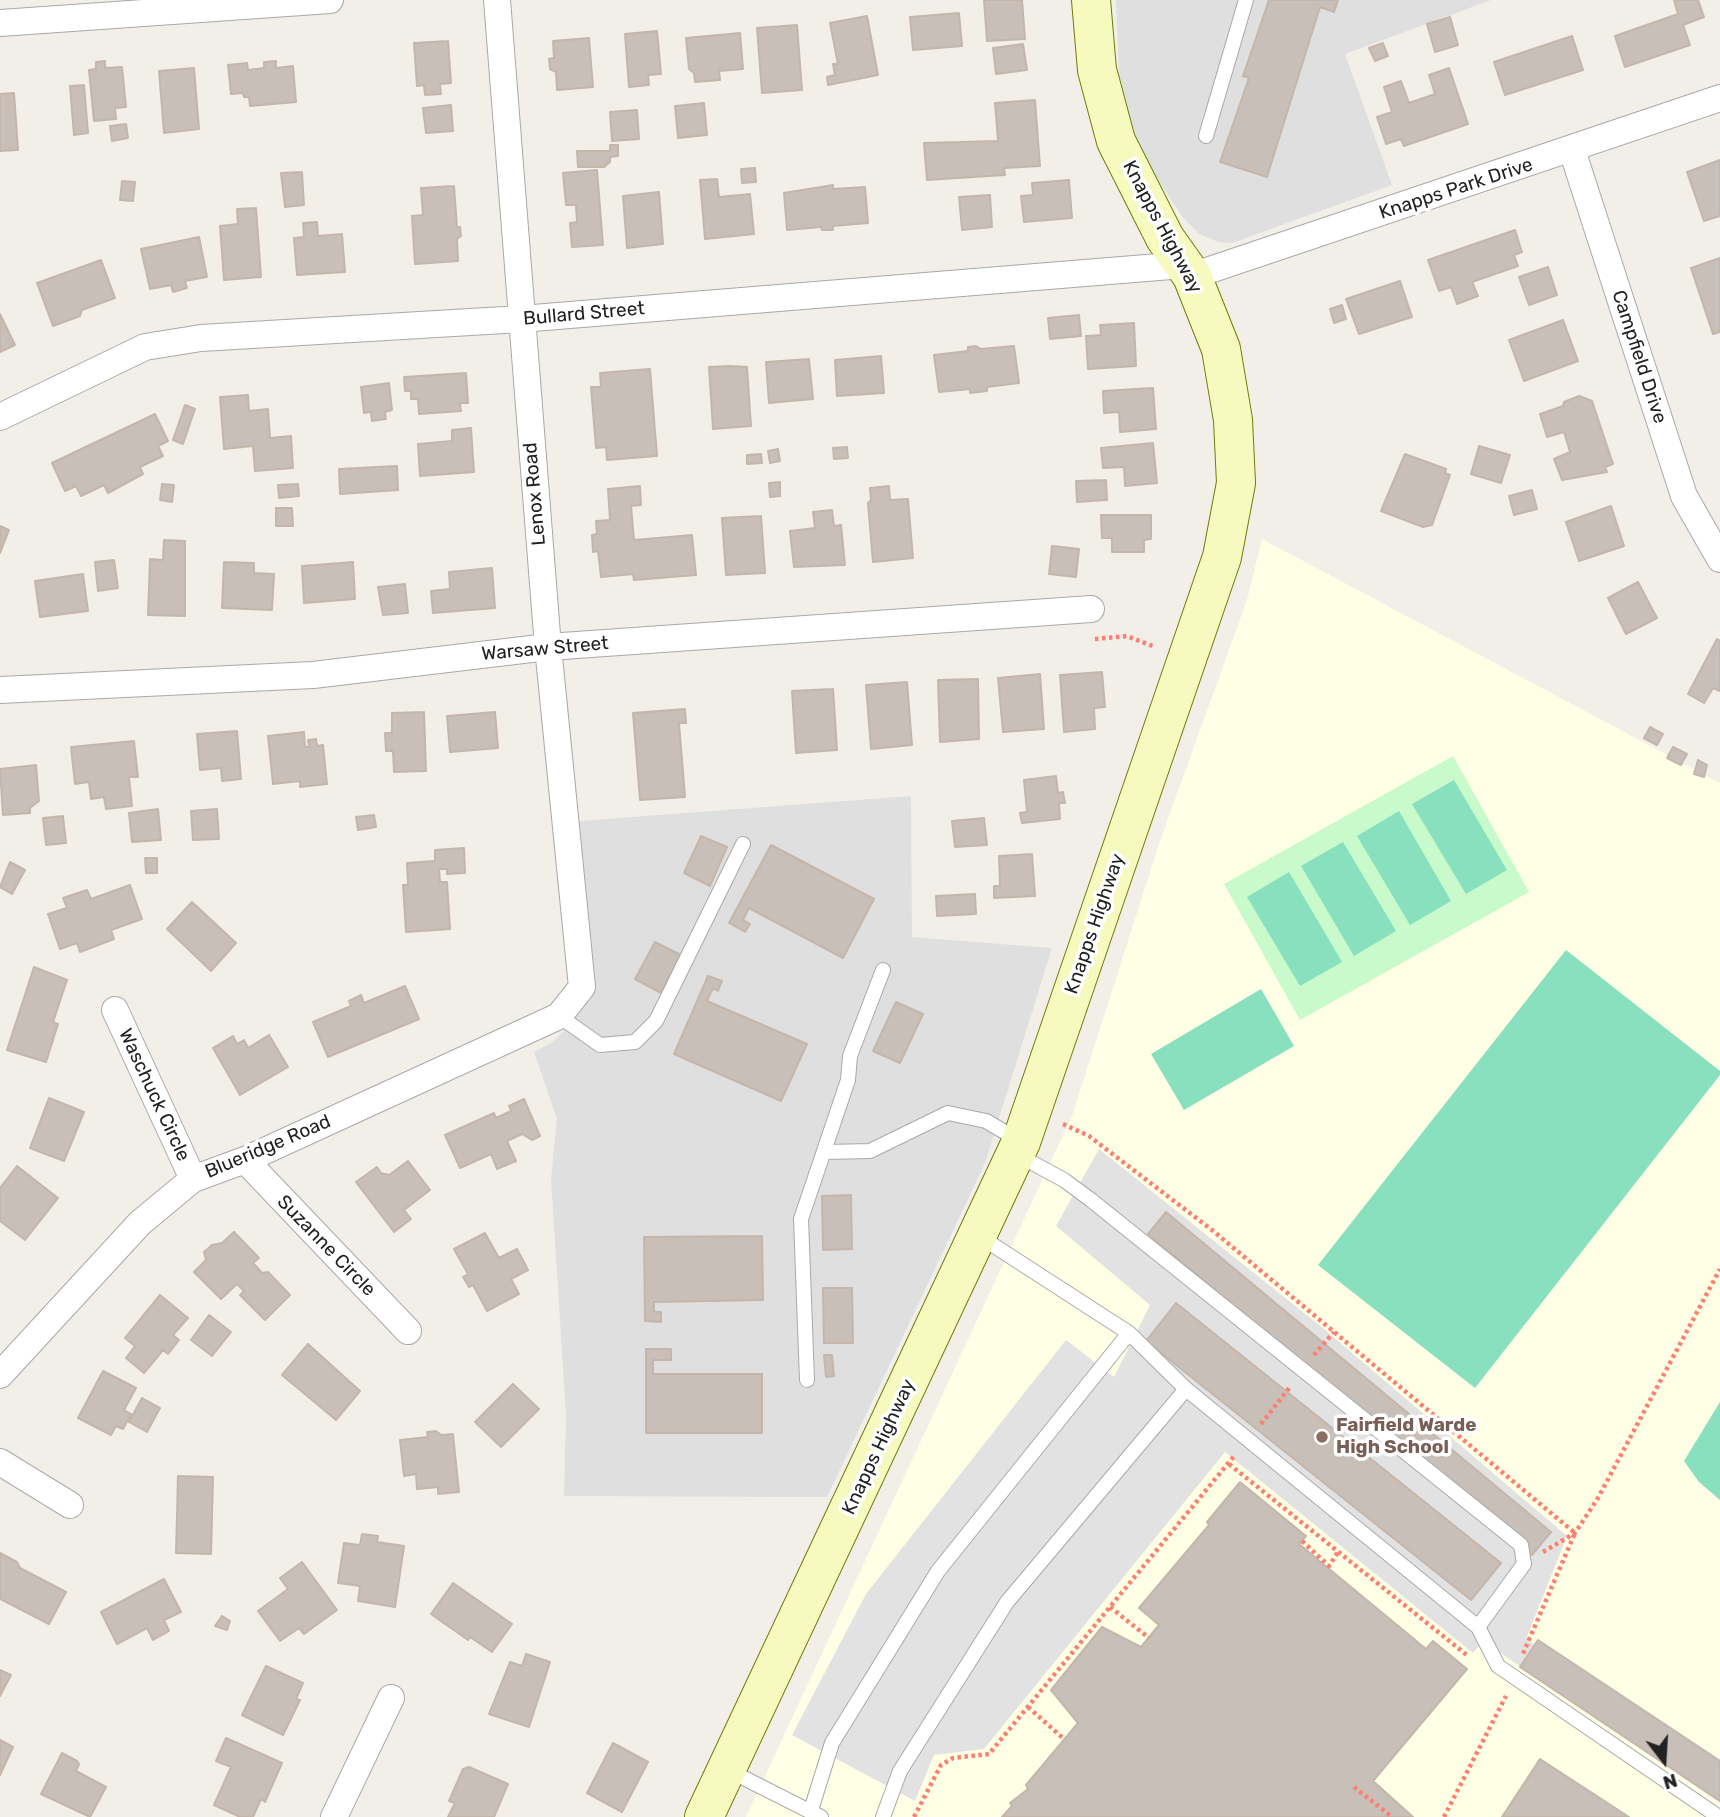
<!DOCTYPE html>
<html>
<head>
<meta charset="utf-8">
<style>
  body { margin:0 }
  #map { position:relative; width:1720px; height:1817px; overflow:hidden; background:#f2efe9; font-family:Rubik,sans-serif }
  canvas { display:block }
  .north { position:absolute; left:1629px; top:1726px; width:70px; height:70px; -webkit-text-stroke:5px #fff; paint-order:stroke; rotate:163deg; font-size:19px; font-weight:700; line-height:28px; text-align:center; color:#222 }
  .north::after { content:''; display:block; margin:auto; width:24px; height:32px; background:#222; clip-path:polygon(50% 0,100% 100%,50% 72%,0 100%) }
</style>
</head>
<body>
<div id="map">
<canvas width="1720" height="1817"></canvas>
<div class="north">N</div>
</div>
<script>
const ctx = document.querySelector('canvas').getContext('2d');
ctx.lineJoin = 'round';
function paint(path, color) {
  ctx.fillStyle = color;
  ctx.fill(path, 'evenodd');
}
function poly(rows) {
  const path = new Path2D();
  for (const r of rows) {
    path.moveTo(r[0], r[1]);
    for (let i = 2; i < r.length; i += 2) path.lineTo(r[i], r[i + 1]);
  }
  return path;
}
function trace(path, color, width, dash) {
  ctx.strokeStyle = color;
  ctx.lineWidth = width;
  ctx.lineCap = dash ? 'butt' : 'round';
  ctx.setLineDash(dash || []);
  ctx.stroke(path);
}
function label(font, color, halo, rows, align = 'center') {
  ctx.font = font + ' Rubik,sans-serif';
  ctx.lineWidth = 7;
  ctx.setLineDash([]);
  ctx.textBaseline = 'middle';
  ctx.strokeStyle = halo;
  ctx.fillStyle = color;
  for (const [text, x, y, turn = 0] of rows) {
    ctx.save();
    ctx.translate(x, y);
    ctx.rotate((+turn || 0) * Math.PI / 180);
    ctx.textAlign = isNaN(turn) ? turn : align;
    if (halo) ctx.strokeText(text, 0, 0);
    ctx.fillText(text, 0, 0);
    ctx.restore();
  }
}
const residential = poly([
  [1116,0,1491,0,1345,54,1392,185,1232,243,1218,242,1198,233,1182,216,1148,165,1129,125,1120,97],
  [911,796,912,937,1052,948,985,1163,827,1497,564,1496,566,1414,551,1179,557,1119,534,1052,553,1042,575,1019,584,1006,591,980,579,821]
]);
const education = poly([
  [1262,539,1720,783,1720,1817,746,1817,1072,1116,1160,841,1247,600]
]);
const park = poly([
  [1453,756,1529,892,1300,1020,1224,884]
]);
const pitch = poly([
  [1454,780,1507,870,1466,894,1412,804],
  [1399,811,1451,901,1410,925,1357,836],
  [1343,842,1396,931,1354,956,1301,866],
  [1289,872,1342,962,1300,986,1247,897],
  [1566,950,1720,1071,1720,1075,1475,1388,1318,1265],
  [1261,989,1294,1046,1184,1110,1151,1054],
  [1720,1402,1720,1500,1699,1482,1684,1461]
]);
const parking = poly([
  [1099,1149,1324,1329,1567,1536,1526,1639,1720,1766,1720,1803,1483,1641,1473,1653,1225,1452,984,1749,934,1755,915,1801,792,1735,866,1594,1066,1340,1114,1377,1150,1305,1056,1226]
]);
const building = poly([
  [984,0,1022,0,1025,39,987,41,984,0],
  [1269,0,1338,0,1334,12,1320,7,1267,177,1220,162,1249,78,1243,76,1269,0],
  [1674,0,1698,0,1704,17,1683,25,1690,45,1625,67,1615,36,1678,14,1674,0],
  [959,13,962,46,913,50,910,17,959,13],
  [867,16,878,75,828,85,827,77,835,75,833,64,838,64,830,23,867,16],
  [1450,17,1458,45,1435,52,1427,24,1450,17],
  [797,25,802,90,762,93,757,28,797,25],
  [657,31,661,74,648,75,649,85,629,87,625,34,657,31],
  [740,33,743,69,719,71,720,80,695,82,694,73,689,69,686,38,740,33],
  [1572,36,1583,70,1505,95,1494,62,1572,36],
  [589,38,593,87,557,90,556,72,550,69,549,59,554,58,553,41,589,38],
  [448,41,451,83,440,84,441,94,425,95,424,85,417,86,414,43,448,41],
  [1383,43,1388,56,1375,61,1369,48,1383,43],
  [1023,44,1027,70,996,74,993,48,1023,44],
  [105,61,105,68,122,67,126,107,115,108,116,119,94,121,89,70,96,69,96,62,105,61],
  [276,61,276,68,293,66,296,102,250,106,249,97,244,97,243,93,231,94,228,65,247,63,248,70,264,68,264,62,276,61],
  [194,68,199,129,164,133,159,71,194,68],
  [1449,68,1468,124,1404,146,1401,139,1386,144,1377,117,1392,112,1384,87,1401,81,1409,103,1435,94,1429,75,1449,68],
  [84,85,88,133,74,135,70,86,84,85],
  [14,93,18,150,0,151,0,94,14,93],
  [1035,100,1040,166,1004,168,1005,175,927,180,924,143,998,141,995,103,1035,100],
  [704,103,707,135,678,138,675,106,704,103],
  [451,105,453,131,426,133,423,108,451,105],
  [637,110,639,139,612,141,610,112,637,110],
  [126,124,128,138,112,141,110,126,126,124],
  [610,145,618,145,618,156,610,157,610,162,604,167,578,167,577,151,610,151,610,145],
  [1720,160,1720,216,1704,221,1687,172,1720,160],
  [755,168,756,182,742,183,741,169,755,168],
  [597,170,603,245,572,247,570,223,577,222,576,205,566,205,563,173,597,170],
  [302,172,304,205,285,207,281,173,302,172],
  [717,179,719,197,750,194,754,234,705,239,700,180,717,179],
  [1069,180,1072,218,1024,222,1021,196,1033,195,1032,183,1069,180],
  [122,181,135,182,133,201,120,200,122,181],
  [833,185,833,189,865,187,868,223,833,226,833,230,822,230,821,227,787,230,784,193,833,185],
  [454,186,457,227,460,227,461,236,457,239,458,261,415,264,412,216,423,215,421,188,454,186],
  [659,192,663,244,627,248,623,196,659,192],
  [990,195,992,227,962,230,959,197,990,195],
  [256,208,261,277,224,280,220,226,238,224,237,209,256,208],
  [317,222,318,236,342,234,345,272,297,275,294,238,304,237,303,223,317,222],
  [1515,230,1522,252,1514,255,1518,266,1472,282,1478,296,1457,304,1451,287,1439,291,1428,260,1515,230],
  [199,237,207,277,185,281,187,288,173,292,171,285,150,289,141,249,199,237],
  [1720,258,1720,332,1713,334,1691,268,1720,258],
  [101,260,115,298,82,310,80,316,53,326,37,283,101,260],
  [1548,267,1557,295,1529,305,1519,277,1548,267],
  [1400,281,1412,317,1359,334,1346,299,1400,281],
  [1342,305,1346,319,1334,323,1330,309,1342,305],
  [0,314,15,345,0,352,0,314],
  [1079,315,1081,336,1050,339,1048,318,1079,315],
  [1563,320,1578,361,1524,381,1509,340,1563,320],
  [1134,323,1136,366,1088,369,1086,336,1101,335,1100,325,1134,323],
  [976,346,981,349,1014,346,1019,383,987,387,987,391,970,393,970,389,939,392,934,355,968,351,968,347,976,346],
  [881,356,884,393,837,396,835,360,881,356],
  [809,359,813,399,769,403,766,362,809,359],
  [730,366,747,367,751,426,713,429,709,367,730,366],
  [650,369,657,456,607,460,606,447,596,448,591,387,601,387,600,373,650,369],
  [466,373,468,403,460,403,461,411,419,414,418,399,411,399,411,391,405,391,404,377,466,373],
  [389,383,392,410,385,412,386,419,372,421,371,412,364,413,361,387,389,383],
  [1153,388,1156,429,1120,432,1119,412,1104,413,1103,391,1153,388],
  [248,395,249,411,268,409,270,438,291,436,293,468,255,471,253,446,224,449,220,397,248,395],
  [1579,396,1592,401,1613,464,1605,467,1607,472,1562,480,1554,459,1570,452,1564,432,1547,437,1540,414,1563,406,1564,402,1579,396],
  [185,405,195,409,183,444,173,440,185,405],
  [155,414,168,441,158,446,163,456,140,467,143,474,108,493,104,485,81,496,76,486,65,491,52,463,155,414],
  [471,428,474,472,420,476,418,444,452,441,452,430,471,428],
  [1153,443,1157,483,1125,486,1124,467,1103,468,1101,448,1153,443],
  [1479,446,1510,455,1501,483,1471,474,1479,446],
  [847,447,848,458,834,459,833,448,847,447],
  [778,449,780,461,770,463,768,451,778,449],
  [761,454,762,463,747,464,747,455,761,454],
  [1405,454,1446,469,1445,473,1450,475,1432,525,1423,527,1381,511,1405,454],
  [397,466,398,490,340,494,339,469,397,466],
  [1106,480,1107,500,1077,502,1076,481,1106,480],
  [780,482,780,496,770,497,769,483,780,482],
  [162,484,174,485,172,502,160,500,162,484],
  [298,484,299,496,279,498,278,485,298,484],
  [640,486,641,505,631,506,634,540,692,535,696,575,634,580,633,574,601,577,598,551,593,552,592,535,597,534,596,521,610,520,608,489,640,486],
  [889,486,890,500,908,499,913,558,873,562,868,503,871,500,870,488,889,486],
  [1532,490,1537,509,1514,515,1509,496,1532,490],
  [1611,506,1624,546,1579,561,1566,522,1611,506],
  [276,508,292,508,293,526,276,526,276,508],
  [832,510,834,526,841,525,845,565,794,567,790,531,815,528,813,512,832,510],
  [1101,515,1151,515,1151,539,1144,540,1144,552,1112,552,1112,538,1102,538,1101,515],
  [761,516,765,573,726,575,722,518,761,516],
  [0,526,9,530,0,553,0,526],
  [164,540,185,541,185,616,148,615,150,559,163,560,164,540],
  [1052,546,1079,549,1076,577,1049,574,1052,546],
  [114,560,118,588,98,591,95,562,114,560],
  [224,562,254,563,254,573,274,574,272,610,222,608,224,562],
  [353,562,355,599,304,603,302,566,353,562],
  [492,568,495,608,433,613,431,591,450,589,449,572,492,568],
  [83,574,88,611,40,617,35,581,83,574],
  [1638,582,1657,618,1626,634,1608,598,1638,582],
  [405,584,408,613,383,615,378,587,405,584],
  [1717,639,1720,641,1720,691,1713,688,1704,703,1688,694,1717,639],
  [1102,672,1105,707,1094,708,1095,729,1064,732,1060,675,1102,672],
  [1040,674,1044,729,1003,732,998,678,1040,674],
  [978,679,979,739,940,742,938,680,978,679],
  [907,682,912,745,871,749,866,685,907,682],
  [833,689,837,750,796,753,792,691,833,689],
  [685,709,686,723,679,723,685,797,640,800,633,713,685,709],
  [424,712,426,771,394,772,393,751,386,751,385,733,392,733,392,713,424,712],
  [495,712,498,748,450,752,447,716,495,712],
  [1650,727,1663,734,1657,745,1644,738,1650,727],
  [237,731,241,779,222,781,221,768,200,770,197,734,237,731],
  [304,732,305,747,309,747,308,740,316,739,317,746,323,745,327,784,300,787,300,781,273,784,268,736,304,732],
  [134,741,138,777,129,777,132,806,106,809,104,797,91,799,89,782,75,784,71,747,134,741],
  [1673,747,1687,754,1681,765,1667,758,1673,747],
  [1698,760,1707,765,1704,777,1694,774,1698,760],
  [36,765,39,801,30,808,30,813,3,815,0,769,36,765],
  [1056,776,1058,793,1063,792,1065,803,1059,803,1060,819,1022,823,1020,813,1027,812,1024,780,1056,776],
  [158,809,161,840,132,842,129,813,158,809],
  [217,809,219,839,193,840,191,811,217,809],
  [374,815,376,827,358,830,356,817,374,815],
  [63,816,66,843,46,845,43,818,63,816],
  [984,818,987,845,955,847,952,821,984,818],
  [701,836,727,847,710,886,684,873,701,836],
  [771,845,874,899,843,958,749,908,743,920,750,924,745,932,729,923,771,845],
  [464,848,465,873,447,874,447,869,439,869,440,882,447,882,450,929,406,932,403,885,408,885,407,863,435,861,435,850,464,848],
  [1032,854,1035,896,994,898,994,886,1000,886,999,856,1032,854],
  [145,858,157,858,157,873,146,873,145,858],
  [10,862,25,870,12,894,0,887,10,862],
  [130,885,142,919,111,930,114,939,80,952,77,943,60,949,48,914,67,908,63,898,87,890,91,899,130,885],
  [975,894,976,914,937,916,936,896,975,894],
  [192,902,236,943,211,971,167,929,192,902],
  [655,942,681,955,661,993,635,979,655,942],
  [34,967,67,980,53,1022,58,1024,46,1062,7,1050,34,967],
  [708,976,722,981,718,991,713,988,707,1001,807,1044,781,1101,674,1054,708,976],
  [405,986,419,1019,328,1057,313,1022,351,1006,349,1001,361,995,364,1003,405,986],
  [896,1002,923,1014,900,1063,873,1051,896,1002],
  [269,1035,288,1067,240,1095,213,1048,233,1036,237,1044,244,1040,248,1048,269,1035],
  [49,1098,84,1112,64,1161,30,1148,49,1098],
  [524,1099,540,1136,532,1140,522,1134,507,1141,516,1161,497,1169,491,1154,460,1168,445,1135,494,1113,496,1118,511,1111,509,1106,524,1099],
  [408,1161,430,1190,404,1210,411,1219,394,1232,356,1182,377,1167,381,1173,389,1175,408,1161],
  [17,1166,58,1198,25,1240,0,1221,0,1188,17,1166],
  [851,1195,852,1249,823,1250,822,1196,851,1195],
  [1166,1212,1551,1532,1532,1555,1148,1234,1166,1212],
  [234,1232,259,1258,253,1263,262,1273,268,1272,290,1295,265,1320,240,1295,244,1291,237,1284,221,1299,194,1272,206,1260,204,1252,212,1245,222,1243,234,1232],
  [485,1233,499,1258,517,1249,528,1270,511,1279,519,1294,487,1311,473,1285,469,1287,463,1277,468,1274,454,1249,485,1233],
  [762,1236,763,1300,654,1302,654,1312,661,1312,661,1322,645,1321,644,1237,762,1236],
  [823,1288,852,1288,853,1343,824,1343,823,1288],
  [160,1295,188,1318,173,1335,179,1340,168,1354,163,1350,144,1373,126,1358,135,1346,125,1338,160,1295],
  [1176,1303,1501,1563,1471,1600,1146,1341,1176,1303],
  [209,1315,231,1332,212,1356,191,1340,209,1315],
  [308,1344,360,1391,336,1420,282,1375,308,1344],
  [646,1349,671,1349,671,1360,653,1360,653,1374,762,1374,762,1433,646,1433,646,1349],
  [824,1355,832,1355,834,1376,826,1377,824,1355],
  [103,1371,136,1388,124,1410,131,1414,123,1429,116,1426,111,1435,78,1418,103,1371],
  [513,1384,539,1409,501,1447,475,1422,513,1384],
  [142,1398,160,1408,147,1432,129,1422,142,1398],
  [436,1431,441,1435,453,1434,459,1492,438,1494,438,1487,417,1489,416,1474,404,1476,400,1440,428,1437,427,1432,436,1431],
  [178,1476,213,1477,211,1554,176,1553,178,1476],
  [1240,1482,1306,1536,1299,1544,1426,1649,1433,1641,1467,1669,1373,1781,1413,1817,1002,1817,1012,1806,1010,1803,1028,1789,1026,1785,1078,1723,1051,1690,1102,1627,1141,1647,1159,1625,1139,1608,1209,1525,1207,1522,1240,1482],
  [362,1534,378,1536,377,1542,404,1546,395,1607,358,1601,360,1586,338,1583,344,1543,360,1545,362,1534],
  [0,1553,17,1562,20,1568,66,1592,49,1624,0,1599,0,1553],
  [302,1562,337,1610,304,1634,299,1628,280,1641,258,1611,288,1589,280,1578,302,1562],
  [164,1579,181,1612,164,1620,169,1631,153,1640,147,1628,117,1644,101,1612,164,1579],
  [453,1583,512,1624,492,1652,470,1637,468,1640,431,1614,453,1583],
  [222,1616,230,1621,227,1630,215,1626,222,1616],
  [1538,1640,1720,1761,1720,1801,1520,1667,1538,1640],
  [526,1654,550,1662,529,1727,489,1714,510,1662,522,1666,526,1654],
  [266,1666,303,1683,296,1699,300,1700,283,1735,242,1715,266,1666],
  [0,1670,11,1675,0,1696,0,1670],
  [226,1738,282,1763,265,1802,261,1799,253,1817,240,1817,214,1805,231,1767,216,1761,226,1738],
  [0,1740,13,1747,0,1775,0,1740],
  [613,1743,648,1762,622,1812,587,1793,613,1743],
  [62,1753,77,1761,79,1764,76,1771,106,1787,90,1817,41,1794,62,1753],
  [1540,1759,1629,1817,1502,1817,1540,1759],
  [469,1767,508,1784,494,1817,448,1817,455,1803,449,1801,463,1769,469,1767]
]);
const path = poly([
  [1095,639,1127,636,1155,647],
  [1063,1124,1089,1136,1212,1230,1575,1533,1522,1656],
  [1314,1355,1334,1332],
  [1261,1424,1290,1387],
  [1229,1464,1468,1656],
  [1302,1541,1329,1566,1338,1552],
  [1543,1552,1575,1533,1598,1498,1720,1269],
  [1110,1607,1149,1638],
  [1028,1707,1064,1739],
  [1354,1787,1392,1817],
  [914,1817,941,1765,953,1758,989,1754,1235,1455],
  [1444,1817,1506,1696]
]);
const lane = poly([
  [1206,136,1246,0],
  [559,1016,600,1045,635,1042,656,1021,743,844],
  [826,1152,870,1151,948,1113,986,1121,1020,1141],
  [1016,1154,1064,1180,1091,1200,1521,1545,1524,1564,1478,1627],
  [807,1380,801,1219,848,1080,850,1056,883,970],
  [1186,1389,1478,1627,1498,1666,1719,1817],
  [728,1770,821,1817],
  [811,1810,832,1743,938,1571,1129,1333],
  [883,1817,900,1771,1007,1602,1186,1389,1129,1333,979,1236]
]);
const street = poly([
  [0,23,330,0],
  [1572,150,1684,496,1720,559],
  [1192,276,1720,98],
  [0,417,145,347,201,338,521,319,1183,265],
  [0,690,313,675,548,647,1091,609],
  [115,1010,193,1179],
  [245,1160,408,1331],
  [0,1375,140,1223,193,1179,245,1160,559,1016,582,987,548,647,497,0],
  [0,1462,70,1505],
  [334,1817,391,1698]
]);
const secondary = poly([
  [704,1817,1021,1142,1222,557,1236,483,1233,420,1221,349,1192,276,1165,238,1116,141,1097,70,1091,0]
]);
const markers = [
  [1322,1437,7,"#8d6e63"]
];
const streetNames = [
  ["Knapps Park Drive",1456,189,-18],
  ["Knapps Highway",1162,227,62],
  ["Bullard Street",584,314,-5],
  ["Campfield Drive",1639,357,72],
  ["Lenox Road",535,494,-95],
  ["Warsaw Street",545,649,-5],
  ["Knapps Highway",1095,924,-71],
  ["Waschuck Circle",154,1095,65],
  ["Blueridge Road",268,1147,-23],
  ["Suzanne Circle",326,1246,46],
  ["Knapps Highway",879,1447,-65]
];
const educationNames = [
  ["Fairfield Warde",1336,1426],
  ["High School",1336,1448]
];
paint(residential, '#e0dfdf');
paint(education, '#ffffe5');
paint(park, '#c8facc');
paint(pitch, '#88e0be');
paint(parking, '#e2e2e2');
paint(building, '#c7bfb8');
trace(building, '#c4b6ab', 2);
trace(lane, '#a9a9a9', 16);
trace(street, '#a9a9a9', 28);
trace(secondary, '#707d05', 40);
trace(path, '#fa8072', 4.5, [3.5, 3.5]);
trace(lane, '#fff', 14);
trace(street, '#fff', 26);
trace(secondary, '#f7fabf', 38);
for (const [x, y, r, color] of markers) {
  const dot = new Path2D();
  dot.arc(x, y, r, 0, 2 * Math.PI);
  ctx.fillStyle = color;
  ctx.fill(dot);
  trace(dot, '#fff', 2.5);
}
label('19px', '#222', '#fff', streetNames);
label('bold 19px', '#785e54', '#fff', educationNames, 'left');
</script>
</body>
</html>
